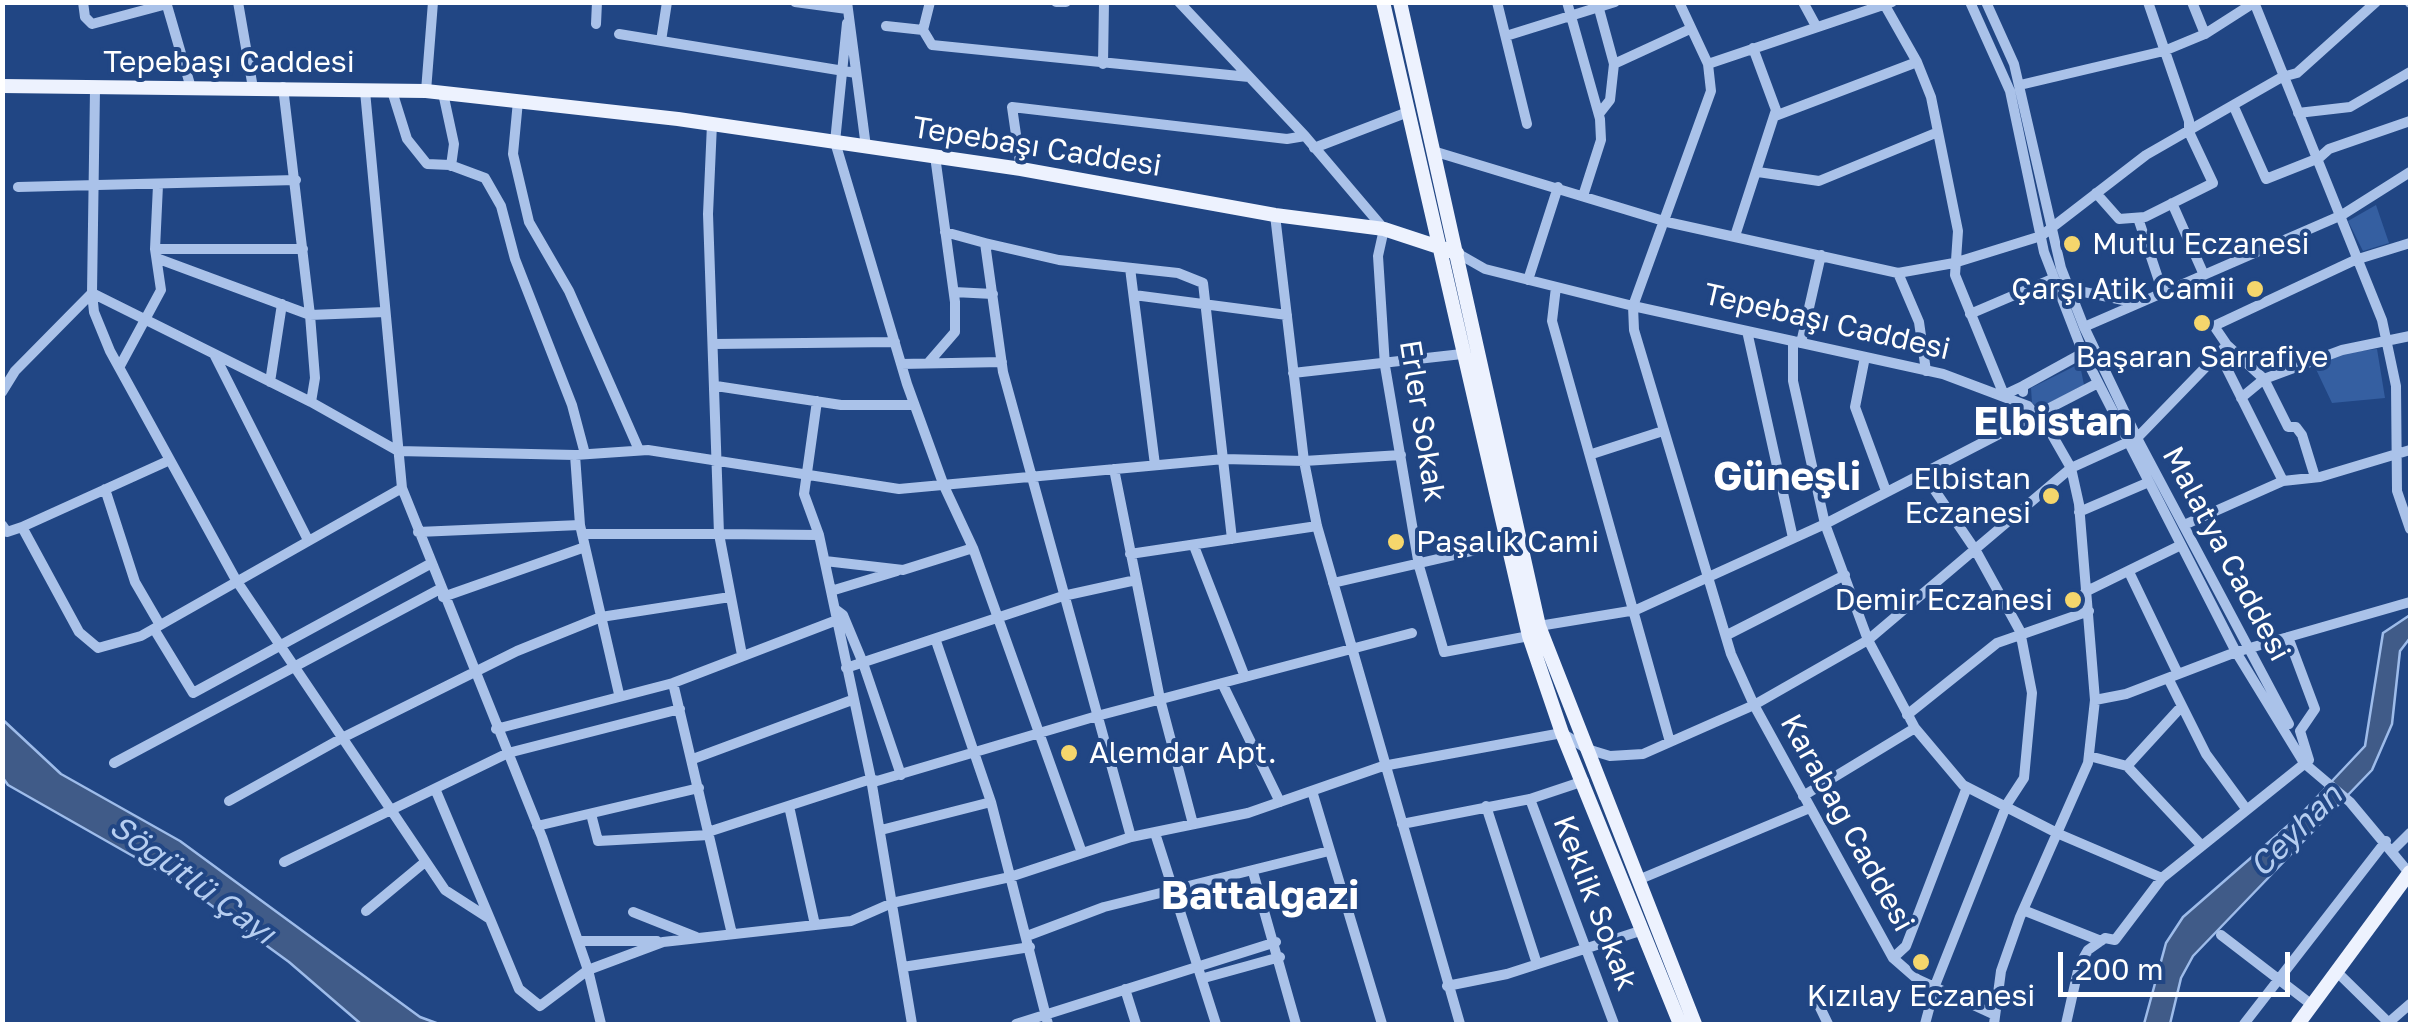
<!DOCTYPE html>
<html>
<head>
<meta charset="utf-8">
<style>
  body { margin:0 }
  #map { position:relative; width:2413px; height:1027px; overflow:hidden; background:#214684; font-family:"Golos Text",sans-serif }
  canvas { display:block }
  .frame { position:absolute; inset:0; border:5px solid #fff; pointer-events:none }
  .scale { position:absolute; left:2058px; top:952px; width:232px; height:45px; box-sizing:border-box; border:5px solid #fff; border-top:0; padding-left:12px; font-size:30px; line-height:35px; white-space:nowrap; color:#fff; -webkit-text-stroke:8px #214684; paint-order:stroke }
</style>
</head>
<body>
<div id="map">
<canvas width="2413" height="1027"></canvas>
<div class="frame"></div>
<div class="scale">200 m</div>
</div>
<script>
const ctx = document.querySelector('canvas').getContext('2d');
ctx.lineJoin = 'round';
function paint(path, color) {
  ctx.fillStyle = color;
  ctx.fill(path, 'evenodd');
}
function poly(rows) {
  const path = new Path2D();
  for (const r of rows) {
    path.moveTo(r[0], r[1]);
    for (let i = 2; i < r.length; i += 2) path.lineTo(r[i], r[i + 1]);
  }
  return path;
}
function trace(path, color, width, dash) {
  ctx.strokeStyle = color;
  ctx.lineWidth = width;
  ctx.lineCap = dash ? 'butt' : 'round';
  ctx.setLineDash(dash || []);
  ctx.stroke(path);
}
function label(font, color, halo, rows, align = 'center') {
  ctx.font = font + ' "Golos Text",sans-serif';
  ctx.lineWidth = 8;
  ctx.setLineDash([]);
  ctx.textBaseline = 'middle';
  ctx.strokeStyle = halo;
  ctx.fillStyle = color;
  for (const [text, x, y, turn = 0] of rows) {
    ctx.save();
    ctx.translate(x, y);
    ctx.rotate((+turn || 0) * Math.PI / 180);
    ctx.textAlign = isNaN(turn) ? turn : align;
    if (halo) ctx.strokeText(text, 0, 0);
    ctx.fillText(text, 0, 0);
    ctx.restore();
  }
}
const green = poly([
  [2376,205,2389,243,2363,251,2348,221],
  [2377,349,2385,398,2332,403,2314,365,2345,353],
  [2075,366,2081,370,2084,385,2039,408,2032,403,2031,388]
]);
const water = poly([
  [2410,615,2410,638,2400,651,2392,724,2372,770,2193,956,2181,978,2170,1024,2144,1024,2166,943,2183,917,2300,815,2365,746,2383,633,2410,615],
  [2,719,61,774,180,841,420,1017,439,1024,361,1024,289,962,182,884,8,785,3,778,2,719]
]);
const minor = poly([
  [83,2,85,17,92,24,167,4],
  [166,2,191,88],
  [238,2,253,88],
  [795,2,847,9],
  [847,2,866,147],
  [930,2,923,30,932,45,1249,77],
  [1056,2,1066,2],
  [1179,2,1305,136,1384,229,1378,256,1385,366,1419,566,1444,652,1529,636],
  [1497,2,1527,124],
  [1567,2,1600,119,1601,140,1583,196],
  [1679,2,1708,64,1711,91,1633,306,1634,330,1731,654,1754,705,1893,958,1917,979,1995,1015],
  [1803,2,1816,26],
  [1883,2,1917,62,1931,97,1958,231,1955,275,2004,395,2023,386],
  [1970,2,2010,91,2044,252,2083,353,2236,652,2304,763,2350,802,2410,874],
  [1986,2,2014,64,2061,268,2084,327,2137,438,2289,724],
  [2192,2,2205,34],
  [2254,2,2382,320,2396,386,2397,491,2410,529],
  [2410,2,2410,3],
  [847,23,835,142,907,384,944,486,973,548,1082,853],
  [596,24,597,2],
  [886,26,923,30],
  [619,34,856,73],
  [1506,36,1615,2],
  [661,41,667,2],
  [1103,64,1104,2],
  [1614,64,1690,29],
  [1708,64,1892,2],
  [2020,85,2164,51,2205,34,2255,2],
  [283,87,310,315,315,378,311,402],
  [95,89,92,293,94,312,110,351,236,580,445,890,490,919,519,989,540,1006,588,970,663,942,851,921,892,903,1010,877,1131,837,1248,813,1383,766,1562,733,1587,749,1610,756,1643,754,1754,705,1868,640,2071,468,2137,438,2227,345],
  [365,91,402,488,542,837,588,970,601,1024],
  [392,91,407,139,427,164,450,165,485,178,501,206,515,259,572,405,585,454],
  [426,91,433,2],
  [443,93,454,144,451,166],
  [518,101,513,154,529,222,569,291,639,450],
  [2234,107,2266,179,2319,158,2329,149,2410,121],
  [2298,113,2350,107,2410,72],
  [1599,114,1610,100,1614,64,1599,9],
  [1775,116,1917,62],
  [1314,148,1408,112],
  [1433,151,1667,222,1898,273,1954,263,2041,236,2146,155,2282,77,2297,73,2376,2],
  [1021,169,1012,107,1287,139,1305,136],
  [1758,172,1819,181,1938,132],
  [18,187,296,180],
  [2096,193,2119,219,2145,217,2213,183,2189,132,2189,121,2148,2],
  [2172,203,2204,275],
  [1275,215,1304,461,1317,526,1460,1024],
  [2138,218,2163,293],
  [945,232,985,243,1003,372,1131,837],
  [1735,236,1776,110,1753,48],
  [985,243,1059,260,1178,273,1203,283,1232,539],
  [155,249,303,249],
  [1457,253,1485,269,1633,306,1943,374,2028,406,2051,433,2071,468,2079,504,2095,700,2088,763,2020,917,2001,971,1994,1024],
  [159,259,310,315,385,312],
  [1130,268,1155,465],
  [1898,273,1919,322,1926,371],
  [1528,280,1558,187],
  [1556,287,1552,321,1670,742],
  [954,292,993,294],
  [1134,295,1287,315],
  [1970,314,2052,279,2069,289,2138,303],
  [2084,327,2342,215,2410,172],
  [1747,331,1793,538],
  [1793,341,1793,381,1825,524,1868,640,1915,728,1963,785,2059,834,2162,878,2309,760,2300,731,2315,709,2288,637],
  [1801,343,1821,255],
  [714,344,895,342],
  [214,354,308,540],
  [2220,355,2283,481],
  [1865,357,1855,407,1886,491],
  [929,362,955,332,955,302,935,156],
  [901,364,1002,362],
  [120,366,161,290,155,249,158,185],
  [1293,373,1462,354],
  [270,382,282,304],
  [716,386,841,405,914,405],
  [2,392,15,371,92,293,311,402,398,451,575,455,648,450,899,489,1224,459,1304,461,1401,455],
  [2023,392,2023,386,2083,353],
  [2241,398,2264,379,2342,350,2410,336],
  [817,401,804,494,819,535,871,779,912,1024],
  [1592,454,1663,431],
  [575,455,580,525,619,694],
  [170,460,22,527,79,632,98,648,141,636,402,488],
  [1114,469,1160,699,1193,824],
  [1923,473,1976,551,2020,631,2032,693,2024,778,2007,804,1936,983,1925,1024],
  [2315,477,2302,435,2296,427,2288,427,2264,379,2227,345,2214,326,2355,260,2410,243],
  [105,489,135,582,160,625],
  [2079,512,2149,482],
  [2,525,7,532,22,527],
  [2184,525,2283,481,2320,477,2410,450],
  [418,532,580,525],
  [582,534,719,534,708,214,712,124],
  [1194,546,1245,677],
  [1130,554,1317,526],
  [825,561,903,570,973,548],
  [2129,572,2178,674],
  [1333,583,1507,543],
  [831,591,897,571],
  [2085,592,2181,545],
  [443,597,585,547],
  [835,609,843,615,863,663,901,775],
  [1539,626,1636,610,1825,524,2098,383],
  [154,629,193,693,430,564],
  [1727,635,1845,575],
  [936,641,991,802,1048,1024],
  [742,655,719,534,819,535],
  [846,668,1063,596,1136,580],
  [2168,678,2206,754,2247,810],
  [673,683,732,934],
  [1222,683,1280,802],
  [2095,700,2126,694,2236,652,2410,602],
  [1907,715,1997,643,2089,611],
  [496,729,673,683,837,620],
  [2089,756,2127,766,2202,846],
  [693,759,852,700],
  [114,763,440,589],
  [2127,766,2181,707],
  [436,791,490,919],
  [1312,791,1382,1024],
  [1803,796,1915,728],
  [1530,799,1614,1024],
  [229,801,342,738,517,651,601,617,730,597],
  [789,806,815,925],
  [1486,806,1537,964],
  [591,814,598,841,709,835],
  [1402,824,1530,799,1584,781],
  [537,826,699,788],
  [881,830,991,802],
  [708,832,871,779,877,781,1097,716,1412,633],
  [1155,833,1216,1024],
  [2394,849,2410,833],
  [284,862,508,753,680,709],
  [1253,872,1296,1024],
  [1638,880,1810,808],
  [2023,910,2101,941],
  [366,911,425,862],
  [633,912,696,937],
  [2221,935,2312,1005],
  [1027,936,1104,907,1329,851],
  [578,941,657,941],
  [1893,958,1906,946,1967,787],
  [903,967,1030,947],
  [2336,971,2389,1023],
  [1204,978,1280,957],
  [1447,986,1507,974,1643,930],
  [1125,989,1136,1024],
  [1814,995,1828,1024],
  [1016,1024,1276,942],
  [2066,1024,2079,966,2088,950,2105,938,2115,940,2162,878],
  [2244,1024,2386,841],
  [2387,1024,2410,1004]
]);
const major = poly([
  [1383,2,1529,636,1562,733,1680,1024],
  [1400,2,1539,626,1695,1024],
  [2,86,426,91,678,119,1021,169,1275,215,1384,229,1457,253],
  [2298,1024,2410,872]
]);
const markers = [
  [2072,244,10,"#f5d66c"],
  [2255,289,10,"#f5d66c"],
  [2202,323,10,"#f5d66c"],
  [2051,496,10,"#f5d66c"],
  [1396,542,10,"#f5d66c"],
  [2073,600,10,"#f5d66c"],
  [1069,753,10,"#f5d66c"],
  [1921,962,10,"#f5d66c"]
];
const streetNames = [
  ["Tepebaşı Caddesi",229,62],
  ["Tepebaşı Caddesi",1037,147,9],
  ["Tepebaşı Caddesi",1827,322,13],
  ["Erler Sokak",1422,421,81],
  ["Malatya Caddesi",2226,554,62],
  ["Karabağ Caddesi",1847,823,61],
  ["Keklik Sokak",1595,903,69]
];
const poiNames = [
  ["Mutlu Eczanesi",2092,244],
  ["Çarşı Atik Camii",2235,289,"right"],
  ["Başaran Sarrafiye",2202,357,"center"],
  ["Elbistan",2031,479,"right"],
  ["Eczanesi",2031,513,"right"],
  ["Paşalık Cami",1416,542],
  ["Demir Eczanesi",2053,600,"right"],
  ["Alemdar Apt.",1089,753],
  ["Kızılay Eczanesi",1921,996,"center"]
];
const waterNames = [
  ["Ceyhan",2296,831,-45],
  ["Söğütlü Çayı",192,880,36]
];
const districtNames = [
  ["Elbistan",2053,422],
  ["Güneşli",1787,477],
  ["Battalgazi",1260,896]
];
paint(green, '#355fa1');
paint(water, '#405b88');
trace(water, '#9ebcea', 2.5);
trace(minor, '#aac2e9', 10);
trace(major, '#edf2fe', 14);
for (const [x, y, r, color] of markers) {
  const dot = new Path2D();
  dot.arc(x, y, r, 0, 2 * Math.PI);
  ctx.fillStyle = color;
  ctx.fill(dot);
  trace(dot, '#214684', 4);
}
label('30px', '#fff', '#214684', streetNames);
label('30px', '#fff', '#214684', poiNames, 'left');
label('italic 32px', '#b5cdf0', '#214684', waterNames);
label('bold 40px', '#fff', '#214684', districtNames);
</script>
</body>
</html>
